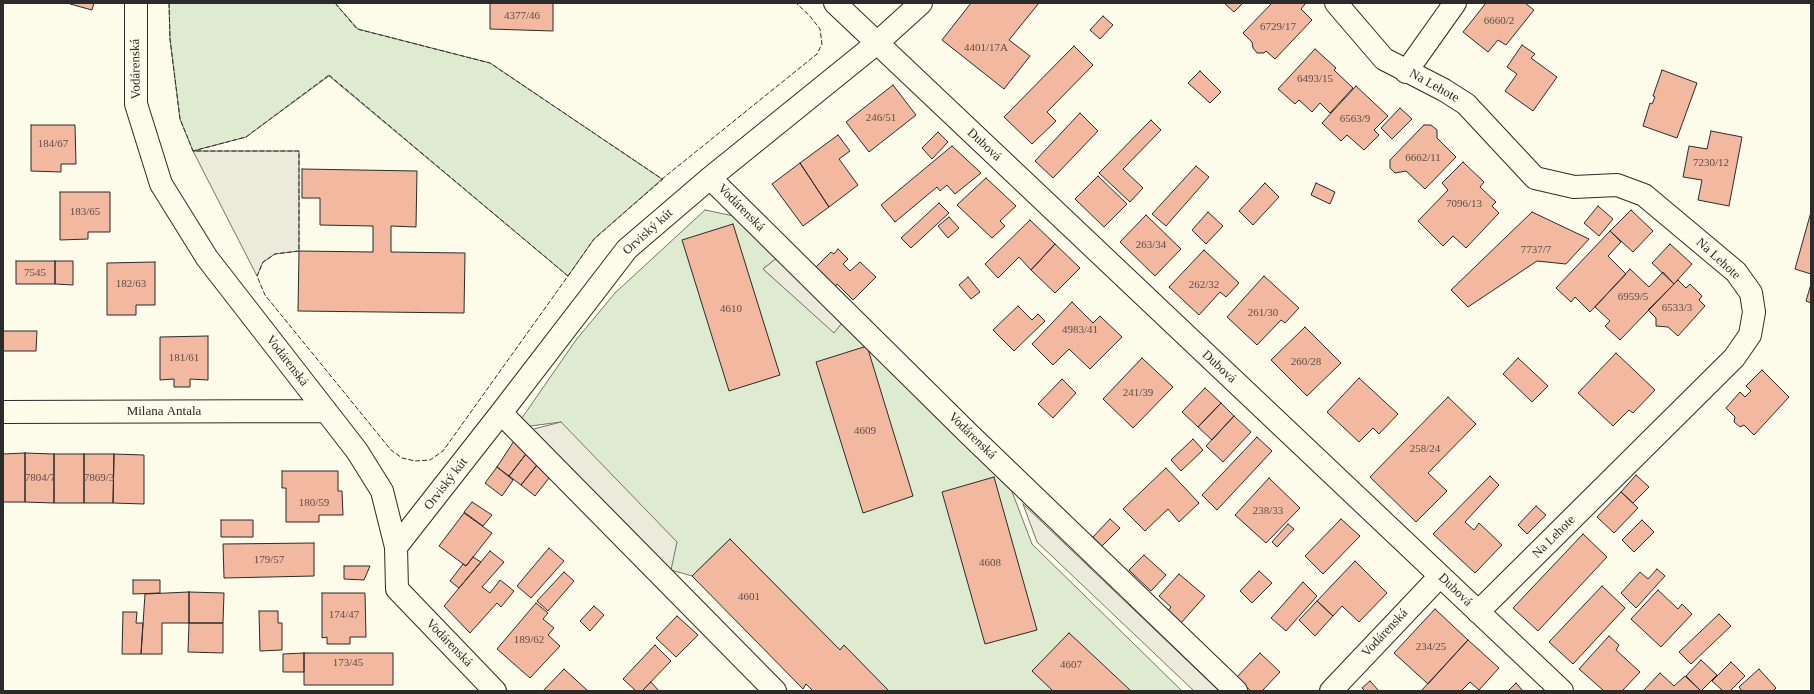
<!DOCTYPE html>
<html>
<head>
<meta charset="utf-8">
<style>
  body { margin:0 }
  #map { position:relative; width:1814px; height:694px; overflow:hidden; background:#fdfbea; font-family:"Times New Roman",serif }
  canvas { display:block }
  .frame { position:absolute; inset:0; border:4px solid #2b2b2b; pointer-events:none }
</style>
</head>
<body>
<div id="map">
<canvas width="1814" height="694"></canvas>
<div class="frame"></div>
</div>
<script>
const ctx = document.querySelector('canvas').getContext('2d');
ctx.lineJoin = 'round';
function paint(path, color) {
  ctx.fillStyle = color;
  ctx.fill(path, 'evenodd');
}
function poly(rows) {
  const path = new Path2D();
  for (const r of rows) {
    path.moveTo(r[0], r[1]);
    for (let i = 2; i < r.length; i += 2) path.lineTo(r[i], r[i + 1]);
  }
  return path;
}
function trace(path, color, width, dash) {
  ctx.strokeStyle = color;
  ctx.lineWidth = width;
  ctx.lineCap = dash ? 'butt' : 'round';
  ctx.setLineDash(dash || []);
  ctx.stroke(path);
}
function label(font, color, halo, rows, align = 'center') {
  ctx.font = font + ' "Times New Roman",serif';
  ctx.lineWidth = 3;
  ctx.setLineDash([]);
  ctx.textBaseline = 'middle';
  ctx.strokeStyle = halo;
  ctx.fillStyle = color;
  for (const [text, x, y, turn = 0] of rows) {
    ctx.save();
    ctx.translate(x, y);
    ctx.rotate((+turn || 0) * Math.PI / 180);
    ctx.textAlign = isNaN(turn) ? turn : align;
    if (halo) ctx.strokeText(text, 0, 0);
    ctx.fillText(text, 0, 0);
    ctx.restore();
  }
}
const green = poly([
  [169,3,335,3,358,29,490,63,662,179,594,239,568,276,329,76,246,137,193,151,180,119,170,39,169,3],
  [705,210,734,216,754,237,778,257,763,269,834,332,846,318,1011,489,1032,544,1182,691,889,691,844,646,840,650,730,539,692,576,671,570,561,422,515,428,576,340,615,293,705,210]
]);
const parking = poly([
  [193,151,299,151,299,251,275,254,263,262,257,276,193,151],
  [778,257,846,318,834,333,763,269,778,257],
  [561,422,677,542,671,570,530,430,561,422],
  [1023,504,1219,691,1194,691,1037,542,1023,504]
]);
const building = poly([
  [70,3,94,3,92,10,70,4,70,3],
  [490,3,553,3,553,31,490,29,490,3],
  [971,3,1039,3,1009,40,1030,56,1004,89,942,40,971,3],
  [1224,3,1243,3,1234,12,1224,3],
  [1272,3,1303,3,1305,4,1301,9,1312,20,1275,59,1266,51,1264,53,1257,53,1253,48,1252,42,1243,33,1272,3],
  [1486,3,1525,3,1534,10,1506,45,1498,40,1488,52,1463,32,1486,3],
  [1103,16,1113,25,1100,39,1090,30,1103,16],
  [1522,45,1535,54,1531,58,1557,77,1533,111,1505,91,1517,74,1507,67,1522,45],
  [1074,46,1093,65,1047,112,1056,121,1032,144,1004,117,1074,46],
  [1315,49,1336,68,1334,70,1353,88,1330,113,1320,103,1312,112,1299,100,1295,104,1278,89,1315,49],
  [1662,70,1697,83,1677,138,1643,126,1650,103,1652,104,1655,97,1653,96,1662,70],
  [1200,71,1221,92,1210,103,1188,83,1200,71],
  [893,85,916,115,869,152,846,122,893,85],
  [1356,86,1388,116,1374,130,1379,135,1364,150,1347,135,1341,141,1322,123,1356,86],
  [1400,108,1412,119,1392,139,1381,128,1400,108],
  [1080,113,1098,131,1053,178,1035,161,1080,113],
  [1151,120,1161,130,1123,169,1143,188,1130,202,1099,173,1151,120],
  [31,125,75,125,76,164,61,164,61,172,31,171,31,125],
  [1424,125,1431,125,1437,130,1437,138,1456,157,1425,189,1406,171,1395,173,1390,168,1390,160,1424,125],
  [1711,131,1742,137,1729,206,1698,200,1702,180,1683,177,1689,146,1707,149,1711,131],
  [938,132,948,142,932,159,922,148,938,132],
  [838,135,850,151,839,159,858,185,829,207,800,163,838,135],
  [952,146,981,173,955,194,947,185,940,191,937,187,895,222,881,205,952,146],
  [1463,162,1484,182,1480,187,1496,202,1492,206,1499,213,1466,248,1453,236,1443,246,1418,221,1448,190,1442,183,1463,162],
  [800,163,829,207,803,226,772,184,800,163],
  [1196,166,1209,177,1166,226,1152,214,1196,166],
  [302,169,417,171,416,227,391,226,391,252,465,253,464,313,298,311,299,251,373,252,373,226,320,225,320,198,302,198,302,169],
  [1098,176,1127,204,1104,227,1075,199,1098,176],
  [986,178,1016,206,1000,221,1005,226,992,238,957,205,986,178],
  [1265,183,1279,197,1253,225,1239,211,1265,183],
  [1316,183,1335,192,1330,204,1311,195,1316,183],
  [60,192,110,192,110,232,88,232,88,239,60,240,60,192],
  [939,203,949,213,911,248,901,238,939,203],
  [1598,206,1613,219,1599,236,1584,223,1598,206],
  [1631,210,1653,231,1633,252,1610,231,1631,210],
  [1208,212,1223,226,1206,244,1192,230,1208,212],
  [1532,212,1589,239,1566,264,1537,261,1468,307,1451,290,1532,212],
  [1811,212,1811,274,1795,269,1811,212],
  [1146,215,1181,249,1155,276,1120,242,1146,215],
  [949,217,959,228,948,238,938,226,949,217],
  [1030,220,1055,244,1031,270,1019,257,998,278,985,264,1030,220],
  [733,224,780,375,729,391,682,240,733,224],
  [1610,231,1621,242,1608,256,1626,274,1590,312,1575,297,1571,302,1556,288,1610,231],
  [1055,244,1080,268,1055,293,1031,270,1055,244],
  [1670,244,1692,264,1674,284,1652,263,1670,244],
  [838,249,848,259,843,264,850,271,860,262,876,277,853,300,837,284,835,287,815,268,831,252,834,254,838,249],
  [1204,250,1239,283,1226,297,1220,292,1199,315,1169,287,1204,250],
  [16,261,55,261,55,284,16,284,16,261],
  [55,261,73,261,73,285,55,284,55,261],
  [155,262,155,305,136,305,136,315,107,315,107,263,155,262],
  [1630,269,1649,287,1663,272,1674,284,1620,340,1605,326,1610,321,1595,307,1630,269],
  [1264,276,1299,308,1285,323,1281,320,1257,345,1227,317,1264,276],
  [968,277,980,292,971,299,959,285,968,277],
  [1678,280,1686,288,1690,284,1702,296,1699,300,1705,306,1678,336,1668,327,1656,326,1656,318,1648,310,1678,280],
  [1811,284,1811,303,1806,301,1811,284],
  [1072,302,1093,323,1100,316,1122,337,1090,369,1069,349,1053,365,1032,344,1072,302],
  [1018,306,1032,320,1038,314,1045,321,1014,351,993,330,1018,306],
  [1305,327,1341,363,1307,396,1271,360,1305,327],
  [3,331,37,331,36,351,3,351,3,331],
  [208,336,208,380,190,379,190,387,174,387,174,379,160,380,160,337,208,336],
  [867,346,913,496,863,513,816,362,867,346],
  [1616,353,1655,390,1633,413,1629,410,1613,426,1578,393,1616,353],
  [1142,358,1173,387,1133,428,1103,399,1142,358],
  [1518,358,1548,386,1532,402,1503,374,1518,358],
  [1762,370,1789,397,1754,435,1744,425,1740,427,1734,422,1735,417,1726,408,1740,392,1745,397,1751,391,1746,386,1762,370],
  [1359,378,1398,414,1379,434,1373,428,1359,442,1327,412,1359,378],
  [1062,379,1076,393,1053,418,1038,404,1062,379],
  [1205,388,1221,403,1198,427,1182,412,1205,388],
  [1448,397,1476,424,1428,473,1447,491,1416,522,1370,477,1448,397],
  [1221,403,1234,416,1212,440,1198,427,1221,403],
  [1234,416,1251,432,1223,462,1206,446,1234,416],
  [1257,437,1272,451,1217,510,1202,495,1257,437],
  [1193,439,1203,450,1181,471,1171,460,1193,439],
  [514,441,526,454,509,476,497,467,514,441],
  [25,453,25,502,3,502,3,454,25,453],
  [25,453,54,454,54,503,25,502,25,453],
  [54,454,84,454,84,503,54,503,54,454],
  [84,454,114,454,113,503,84,503,84,454],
  [114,454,144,455,144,504,113,503,114,454],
  [526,454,537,465,521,485,509,476,526,454],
  [537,465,549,478,535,496,521,485,537,465],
  [497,467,513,480,502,496,485,483,497,467],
  [1166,468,1199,503,1179,522,1168,509,1145,531,1123,509,1166,468],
  [282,471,338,471,338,491,342,491,343,515,319,515,319,522,286,522,286,488,282,488,282,471],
  [1636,475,1649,487,1633,503,1621,492,1636,475],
  [1490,476,1499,485,1465,522,1474,530,1479,523,1502,545,1475,573,1433,534,1490,476],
  [994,477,1037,630,985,644,942,492,994,477],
  [1269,478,1300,508,1266,543,1235,515,1269,478],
  [1621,492,1638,508,1614,533,1597,517,1621,492],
  [472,502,492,515,483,526,464,512,472,502],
  [1536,506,1546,515,1527,534,1518,525,1536,506],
  [464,513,492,533,466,566,439,546,464,513],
  [1110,519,1120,528,1102,546,1093,537,1110,519],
  [1341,519,1360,536,1323,574,1305,556,1341,519],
  [221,520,253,520,253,537,221,537,221,520],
  [1642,520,1654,532,1634,552,1622,540,1642,520],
  [1288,524,1294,529,1277,547,1272,542,1288,524],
  [1583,534,1607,557,1538,631,1513,608,1583,534],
  [730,539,840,650,844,645,889,691,813,691,806,684,803,689,692,576,730,539],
  [314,543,314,576,224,578,223,544,314,543],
  [549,548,564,561,531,598,517,586,549,548],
  [490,551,504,562,482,587,490,593,500,580,514,591,501,607,497,603,470,633,444,606,490,551],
  [1144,555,1166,575,1151,591,1129,570,1144,555],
  [473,557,481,562,459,588,450,581,463,564,466,566,473,557],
  [1355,561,1387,593,1359,622,1342,606,1333,616,1317,601,1355,561],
  [344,566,370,566,364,580,344,579,344,566],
  [1657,569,1665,576,1636,608,1621,593,1640,572,1648,579,1657,569],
  [1259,571,1272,583,1252,603,1240,591,1259,571],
  [564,572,574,581,548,611,537,601,564,572],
  [1179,574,1205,596,1181,623,1168,611,1171,607,1159,596,1179,574],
  [133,580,160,580,160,593,133,594,133,580],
  [1303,582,1317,596,1286,631,1271,618,1303,582],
  [1602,586,1625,608,1573,664,1549,642,1602,586],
  [1658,590,1678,609,1682,604,1692,614,1661,647,1631,619,1658,590],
  [189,592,189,623,162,623,162,654,141,654,145,594,189,592],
  [189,592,224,593,223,623,189,623,189,592],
  [322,593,365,593,366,637,350,637,350,644,327,644,327,637,322,638,322,593],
  [1317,601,1333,616,1315,636,1299,620,1317,601],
  [536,603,548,613,543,619,554,628,548,635,560,646,530,678,497,649,536,603],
  [594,606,604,615,590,631,580,621,594,606],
  [1435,609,1468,640,1428,684,1394,653,1435,609],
  [259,611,278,611,278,623,282,623,282,650,260,651,259,611],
  [123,612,137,612,136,623,143,623,141,654,122,654,123,612],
  [1719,614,1731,626,1691,664,1679,652,1719,614],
  [677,616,698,635,676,657,656,638,677,616],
  [189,623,223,623,223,653,188,652,189,623],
  [1069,633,1097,659,1131,691,1053,691,1032,671,1069,633],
  [1609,636,1619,645,1616,650,1640,672,1622,691,1604,691,1579,669,1609,636],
  [1468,640,1499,668,1479,690,1470,682,1461,691,1421,691,1468,640],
  [655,645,671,661,642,691,636,691,623,679,655,645],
  [304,653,393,653,393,685,304,685,304,653],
  [304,653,304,672,283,672,283,654,304,653],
  [1260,653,1280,672,1262,691,1251,691,1236,678,1260,653],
  [1701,660,1717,675,1701,691,1686,676,1701,660],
  [1731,662,1745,676,1730,691,1723,691,1712,681,1731,662],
  [564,669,588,691,543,691,564,669],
  [1759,669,1776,688,1773,691,1742,691,1739,687,1759,669],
  [1660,673,1674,686,1685,676,1701,691,1643,691,1660,673],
  [1370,681,1379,691,1365,691,1362,688,1370,681],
  [651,682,659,691,642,691,651,682],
  [1516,683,1523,691,1508,691,1516,683]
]);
const minor = poly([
  [136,3,136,104,161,184,207,258,357,451,382,491,396,547,397,589,495,691],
  [835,3,1562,691],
  [1336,3,1384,59,1444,90,1466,104,1535,178,1574,187,1617,185,1644,195,1736,272,1751,293,1754,312,1750,335,1734,358,1478,612],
  [1406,72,1455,3],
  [710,178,969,434,1236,691],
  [3,412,326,411],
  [501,413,775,691],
  [396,547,501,413,627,249,710,178,877,43,921,3],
  [1331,691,1440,576]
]);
const fence = poly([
  [169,3,170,39,180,119,193,151],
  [335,3,357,29,490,63,662,179,817,54,822,44,820,29,809,15,796,3],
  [329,75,568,276,443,451,430,460,415,461,402,458,391,450,265,295,257,276,263,262,275,254,299,251,299,151,193,151,246,137,329,75],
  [568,276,594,239,663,179]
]);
const numberNames = [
  ["4377/46",522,16],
  ["6660/2",1499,21],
  ["6729/17",1278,27],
  ["4401/17A",986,48],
  ["6493/15",1315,79],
  ["246/51",881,118],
  ["6563/9",1355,119],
  ["184/67",53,144],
  ["6662/11",1423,158],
  ["7230/12",1711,163],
  ["7096/13",1464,204],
  ["183/65",85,212],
  ["263/34",1151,245],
  ["7737/7",1536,250],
  ["7545",35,273],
  ["182/63",131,284],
  ["262/32",1204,285],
  ["6959/5",1633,297],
  ["6533/3",1677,308],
  ["4610",731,309],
  ["261/30",1263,313],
  ["4983/41",1080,330],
  ["181/61",184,358],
  ["260/28",1306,362],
  ["241/39",1138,393],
  ["4609",865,431],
  ["258/24",1425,449],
  ["7804/7",40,478],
  ["7869/3",99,478],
  ["180/59",314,503],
  ["238/33",1268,511],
  ["179/57",269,560],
  ["4608",990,563],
  ["4601",749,597],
  ["174/47",344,615],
  ["189/62",529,640],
  ["234/25",1431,647],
  ["173/45",348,663],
  ["4607",1071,665]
];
const streetNames = [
  ["Vodárenská",136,69,-91],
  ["Na Lehote",1434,86,29],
  ["Dubová",984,145,43],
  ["Vodárenská",741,208,45],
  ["Orviský kút",648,232,-42],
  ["Na Lehote",1718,259,42],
  ["Vodárenská",287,361,52],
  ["Dubová",1219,367,43],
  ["Milana Antala",164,412],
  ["Vodárenská",972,436,44],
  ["Orviský kút",446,484,-52],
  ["Na Lehote",1554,537,-45],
  ["Dubová",1455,590,44],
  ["Vodárenská",1385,633,-47],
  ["Vodárenská",449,643,46]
];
paint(green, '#deebd1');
trace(green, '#74746e', 1);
paint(parking, '#eceadb');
trace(parking, '#74746e', 1);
paint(building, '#f2b8a0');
trace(building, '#2b2b2b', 1);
trace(minor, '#2b2b2b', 24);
trace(minor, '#fdfbea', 22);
trace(fence, '#2b2b2b', 1, [5, 2]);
label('11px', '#5d4e48', null, numberNames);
label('13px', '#2b2b2b', '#fdfbea', streetNames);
</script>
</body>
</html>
